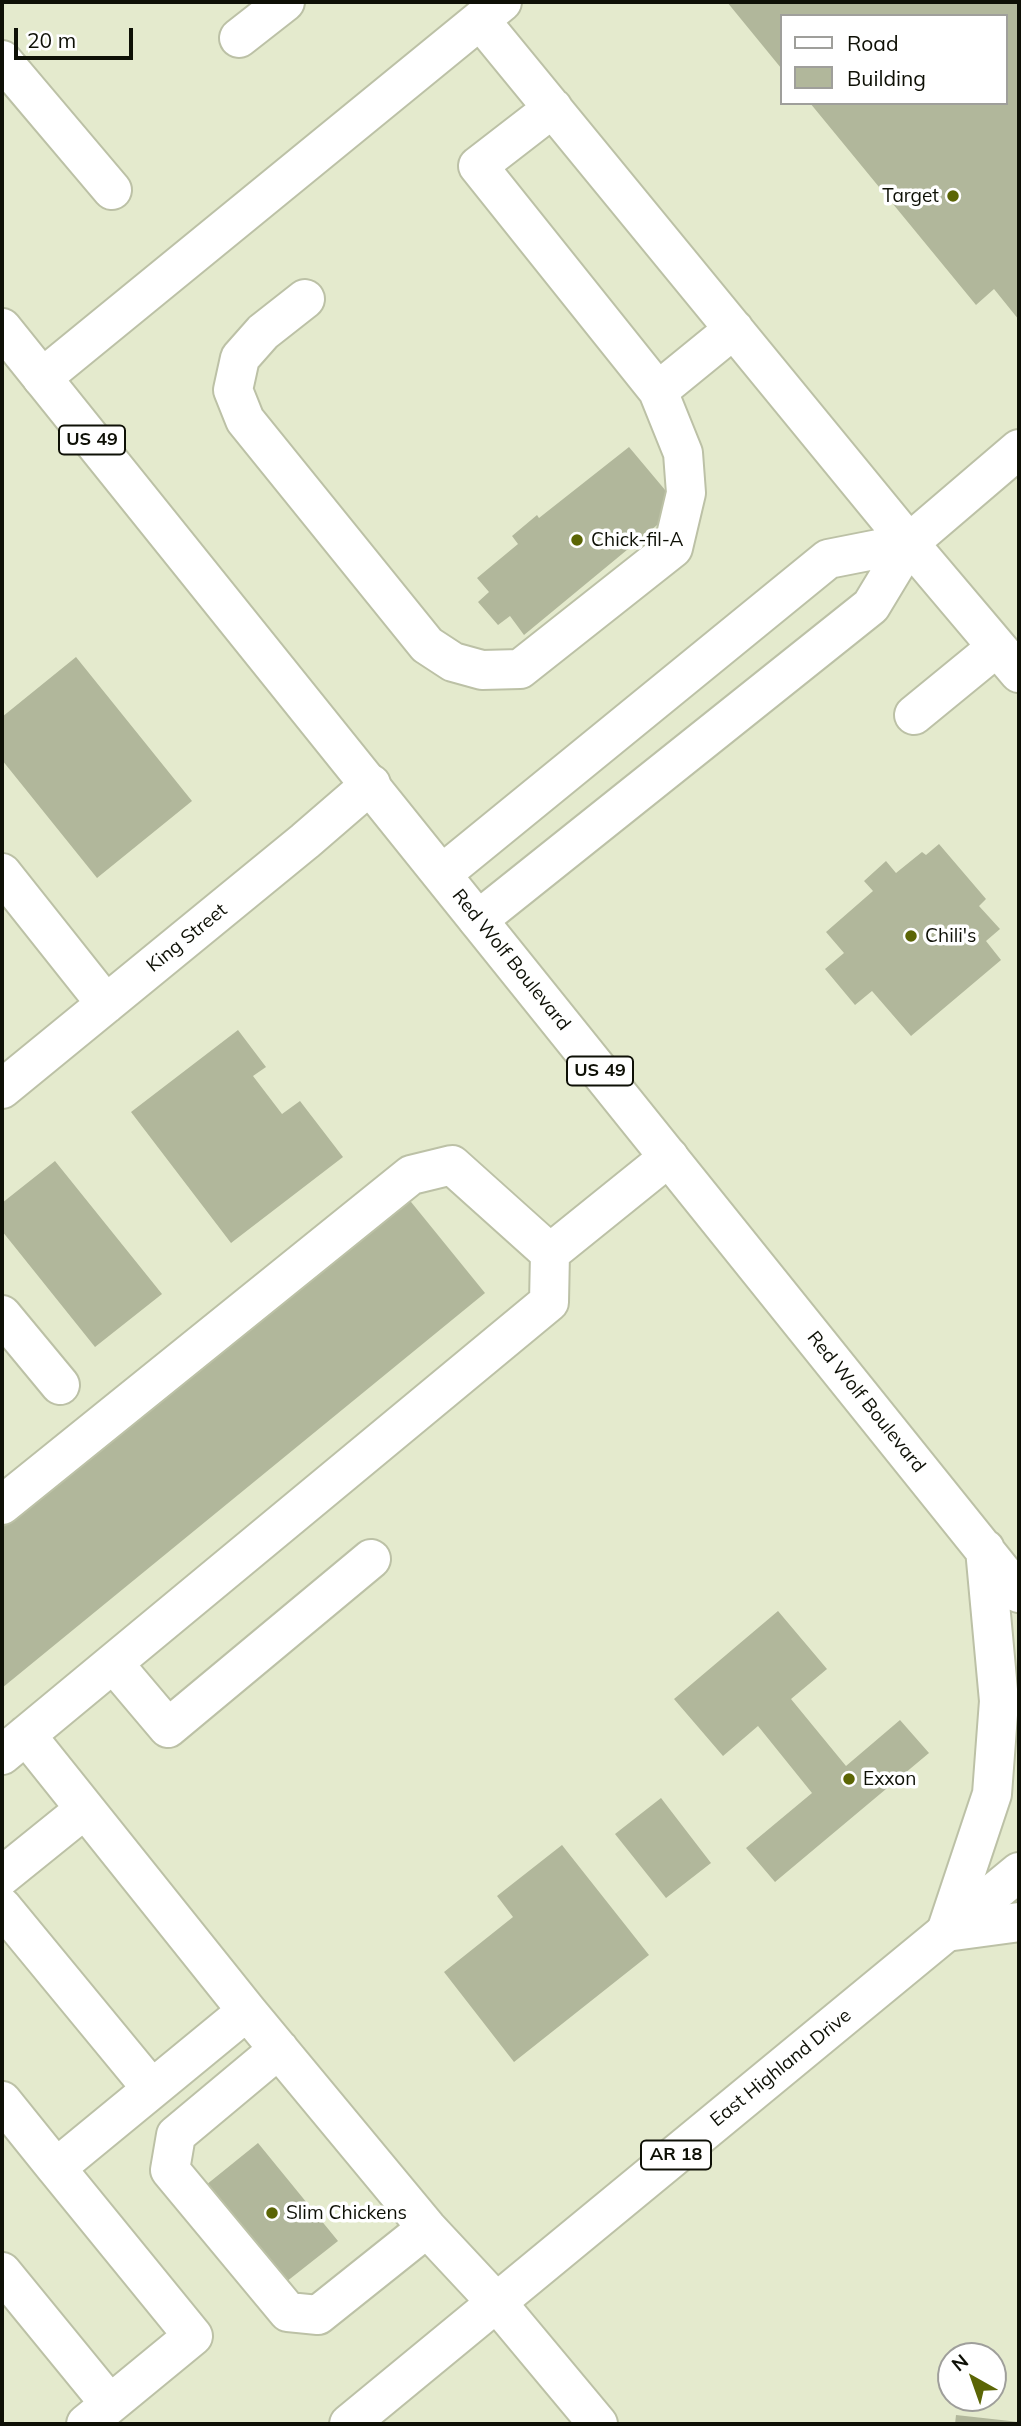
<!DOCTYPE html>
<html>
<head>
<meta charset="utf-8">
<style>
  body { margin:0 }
  #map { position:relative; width:1021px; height:2426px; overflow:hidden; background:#e4eacd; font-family:Mulish,sans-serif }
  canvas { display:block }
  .frame { position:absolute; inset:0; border:4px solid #0e1006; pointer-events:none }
  .legend { position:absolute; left:780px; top:14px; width:228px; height:91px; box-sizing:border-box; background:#fff; border:2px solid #9f9f9b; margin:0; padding:9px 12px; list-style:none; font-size:21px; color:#0e1006 }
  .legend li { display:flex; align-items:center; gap:14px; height:35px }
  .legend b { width:35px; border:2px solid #9f9f9b }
  .north { position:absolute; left:937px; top:2342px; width:70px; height:70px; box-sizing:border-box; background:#fff; border:2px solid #9f9f9b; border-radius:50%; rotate:320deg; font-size:19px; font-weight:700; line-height:28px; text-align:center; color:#0e1006 }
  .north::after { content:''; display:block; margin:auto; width:24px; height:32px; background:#5b6505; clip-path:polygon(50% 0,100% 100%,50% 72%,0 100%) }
  .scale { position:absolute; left:14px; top:28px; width:119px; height:32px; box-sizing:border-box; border:4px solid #0e1006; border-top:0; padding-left:9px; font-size:21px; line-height:24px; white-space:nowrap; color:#0e1006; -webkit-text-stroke:5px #fff; paint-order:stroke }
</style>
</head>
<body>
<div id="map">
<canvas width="1021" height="2426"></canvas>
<div class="frame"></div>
<ul class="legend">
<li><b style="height:9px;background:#fff"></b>Road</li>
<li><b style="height:19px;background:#b1b79b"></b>Building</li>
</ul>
<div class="north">N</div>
<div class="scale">20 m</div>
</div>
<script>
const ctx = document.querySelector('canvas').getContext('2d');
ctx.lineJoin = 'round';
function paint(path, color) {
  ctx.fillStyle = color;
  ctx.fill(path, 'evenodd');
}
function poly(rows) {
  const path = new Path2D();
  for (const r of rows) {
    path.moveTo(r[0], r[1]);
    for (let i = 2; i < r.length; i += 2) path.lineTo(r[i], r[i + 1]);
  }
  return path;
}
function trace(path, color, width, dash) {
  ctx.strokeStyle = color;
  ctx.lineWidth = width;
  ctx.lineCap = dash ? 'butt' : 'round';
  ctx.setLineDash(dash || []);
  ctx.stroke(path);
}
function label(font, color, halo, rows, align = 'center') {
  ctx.font = font + ' Mulish,sans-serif';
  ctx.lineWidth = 7;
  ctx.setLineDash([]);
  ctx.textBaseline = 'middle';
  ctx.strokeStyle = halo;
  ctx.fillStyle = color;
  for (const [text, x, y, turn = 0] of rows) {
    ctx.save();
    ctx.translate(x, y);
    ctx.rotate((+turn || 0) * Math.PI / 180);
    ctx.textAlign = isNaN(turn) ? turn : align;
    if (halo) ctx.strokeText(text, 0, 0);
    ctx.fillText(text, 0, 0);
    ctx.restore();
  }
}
const building = poly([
  [727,2,1019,2,1019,320,994,289,976,305,810,103,1005,103,1005,16,781,16,781,68],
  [629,447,676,503,659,518,662,521,524,635,510,616,498,625,478,602,489,592,477,578,518,544,512,536,537,515,539,518],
  [76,657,192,801,97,878,2,760,2,717],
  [939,844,986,899,979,906,1000,929,986,941,1001,960,911,1036,872,991,855,1005,825,969,844,953,826,932,873,891,864,881,886,861,896,873,922,852,926,855],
  [238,1030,266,1067,253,1076,282,1114,300,1101,343,1157,231,1243,131,1112],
  [55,1161,162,1294,95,1347,2,1231,2,1203],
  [407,1197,485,1293,2,1688,2,1528],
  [778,1611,827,1669,791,1699,846,1766,900,1720,929,1753,775,1882,746,1848,812,1793,758,1726,723,1756,674,1699],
  [661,1798,711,1863,666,1898,615,1834],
  [562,1845,649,1955,514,2062,444,1972,513,1917,497,1896],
  [258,2143,338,2241,286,2282,206,2185],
  [956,2415,1019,2422,1019,2424,955,2424]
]);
const minor = poly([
  [480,20,909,543,1019,673],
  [239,38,285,2],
  [2,60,112,190],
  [305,299,263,332,240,358,233,390,245,420,427,645,453,662,482,670,520,669,673,548,686,493,683,453,658,391,478,166,553,108],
  [42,378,502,2],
  [658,391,734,329],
  [914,715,997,647],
  [2,873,106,1004],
  [442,874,828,559,909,543],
  [478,920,871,606,909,543,1019,449],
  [2,1089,305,841,371,784],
  [2,1315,60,1385],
  [2,1505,411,1175,452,1165,550,1253],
  [113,1663,168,1728,371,1559],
  [26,1735,247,2011,56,2168,193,2336,86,2424],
  [2,1755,549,1302,550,1253,669,1157],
  [2,1876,85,1809],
  [2,1907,152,2089],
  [247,2011,427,2228,497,2303,598,2424],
  [279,2049,176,2135,170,2170,288,2312,318,2315,427,2228],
  [2,2101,56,2168],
  [2,2272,110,2404]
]);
const major = poly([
  [349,2424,1019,1872]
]);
const highway = poly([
  [2,328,1019,1593],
  [985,1549,999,1701,992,1794,946,1932,1019,1922]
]);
const markers = [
  [953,196,7,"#5b6505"],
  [577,540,7,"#5b6505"],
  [911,936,7,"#5b6505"],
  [849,1779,7,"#5b6505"],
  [272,2213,7,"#5b6505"]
];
const shields = [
  [92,440,66],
  [600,1071,66],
  [676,2155,70]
];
const shieldNames = [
  ["US 49",92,440],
  ["US 49",600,1071],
  ["AR 18",676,2155]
];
const poiNames = [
  ["Target",939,196,"right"],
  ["Chick-fil-A",591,540],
  ["Chili's",925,936],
  ["Exxon",863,1779],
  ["Slim Chickens",286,2213]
];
const streetNames = [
  ["King Street",187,938,-39],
  ["Red Wolf Boulevard",511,960,51],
  ["Red Wolf Boulevard",866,1402,51],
  ["East Highland Drive",781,2068,-39]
];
paint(building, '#b1b79b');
trace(minor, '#bcc1a6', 42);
trace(major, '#bcc1a6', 42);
trace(highway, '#bcc1a6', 42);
trace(minor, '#fff', 38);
trace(major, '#fff', 38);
trace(highway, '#fff', 38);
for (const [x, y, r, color] of markers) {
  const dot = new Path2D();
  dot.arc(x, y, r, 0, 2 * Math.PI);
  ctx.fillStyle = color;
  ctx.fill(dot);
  trace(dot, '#fff', 2.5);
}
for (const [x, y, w] of shields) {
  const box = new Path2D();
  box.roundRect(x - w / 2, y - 14.5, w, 29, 5);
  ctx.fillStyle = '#fff';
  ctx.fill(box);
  trace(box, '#0e1006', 2);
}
label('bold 18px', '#0e1006', null, shieldNames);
label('19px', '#0e1006', '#fff', poiNames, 'left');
label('19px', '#0e1006', '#fff', streetNames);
</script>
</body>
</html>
